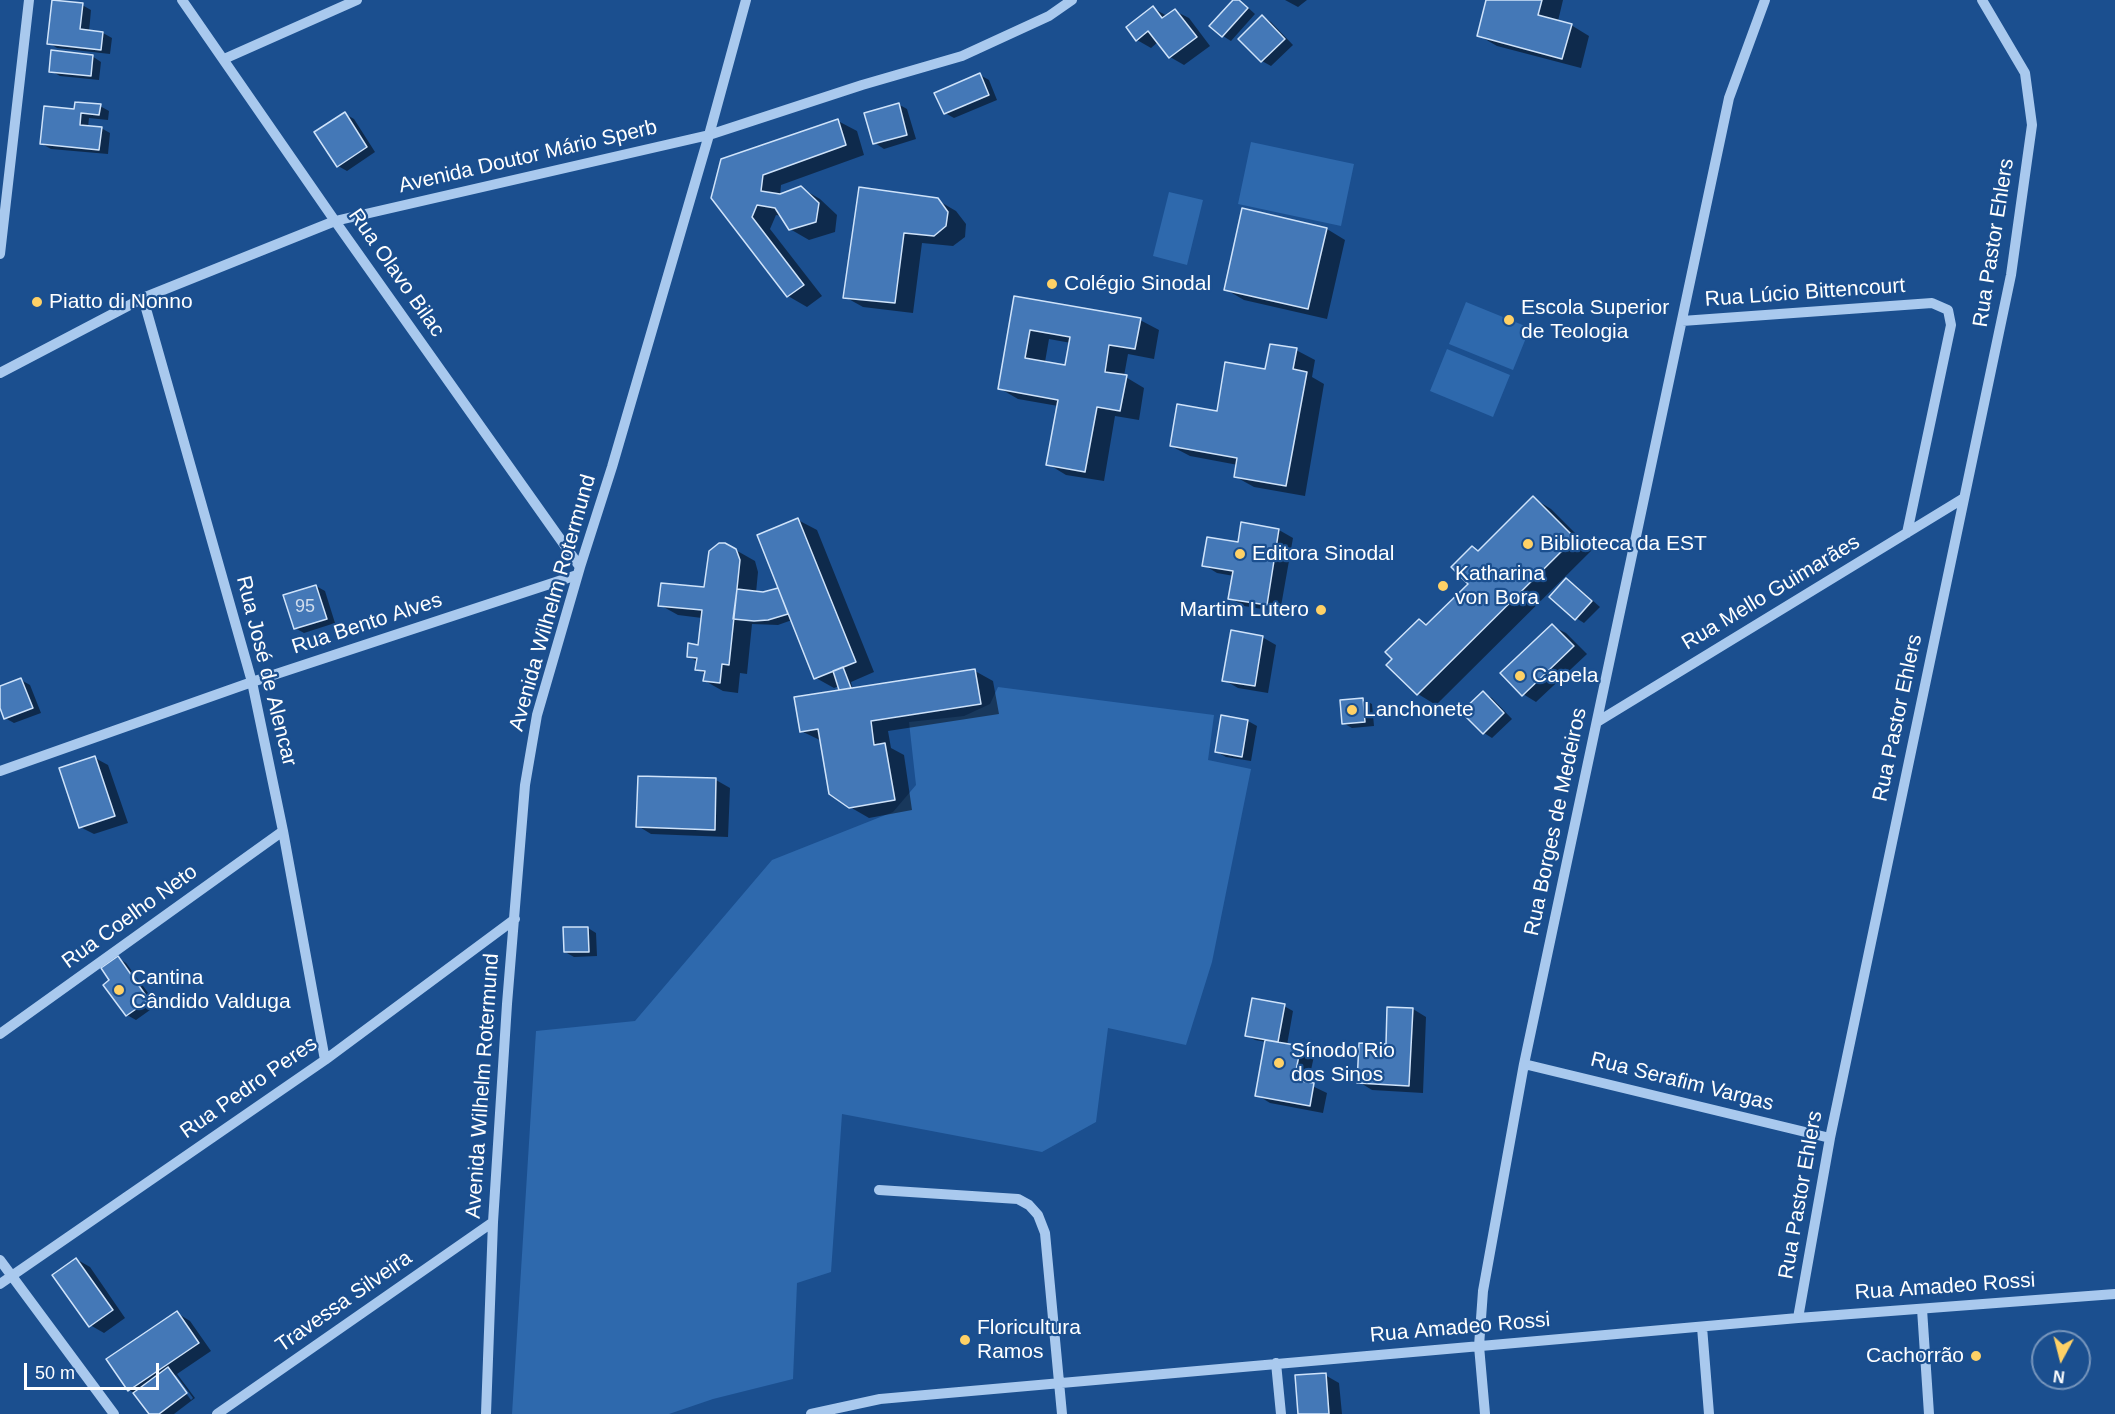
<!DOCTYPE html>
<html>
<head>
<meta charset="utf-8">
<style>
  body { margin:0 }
  #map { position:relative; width:2115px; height:1414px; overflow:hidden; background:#1b4f8f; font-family:Arial,sans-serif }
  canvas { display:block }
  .north { position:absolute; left:2031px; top:1330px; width:60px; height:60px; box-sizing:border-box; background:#1b4f8f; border:2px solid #7695bc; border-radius:50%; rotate:187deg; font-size:16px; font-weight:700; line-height:24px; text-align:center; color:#fff }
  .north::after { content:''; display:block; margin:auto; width:21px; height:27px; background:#ffd166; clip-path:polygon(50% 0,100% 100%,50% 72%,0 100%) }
  .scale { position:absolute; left:24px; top:1363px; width:135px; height:27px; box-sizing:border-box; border:3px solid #fff; border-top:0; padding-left:8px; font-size:18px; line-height:21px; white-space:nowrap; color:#fff; -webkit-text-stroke:4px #1b4f8f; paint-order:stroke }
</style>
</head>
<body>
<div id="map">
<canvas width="2115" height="1414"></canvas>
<div class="north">N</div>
<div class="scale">50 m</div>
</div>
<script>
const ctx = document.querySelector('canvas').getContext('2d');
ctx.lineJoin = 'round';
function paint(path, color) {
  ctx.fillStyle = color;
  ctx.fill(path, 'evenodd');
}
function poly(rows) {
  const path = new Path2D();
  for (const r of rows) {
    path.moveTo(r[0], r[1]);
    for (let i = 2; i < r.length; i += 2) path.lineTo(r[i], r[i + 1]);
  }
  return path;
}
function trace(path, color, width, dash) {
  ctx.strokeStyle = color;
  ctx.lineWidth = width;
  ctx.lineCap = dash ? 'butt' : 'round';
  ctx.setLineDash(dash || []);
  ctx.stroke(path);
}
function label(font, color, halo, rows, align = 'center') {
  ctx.font = font + ' Arial,sans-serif';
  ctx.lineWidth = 4.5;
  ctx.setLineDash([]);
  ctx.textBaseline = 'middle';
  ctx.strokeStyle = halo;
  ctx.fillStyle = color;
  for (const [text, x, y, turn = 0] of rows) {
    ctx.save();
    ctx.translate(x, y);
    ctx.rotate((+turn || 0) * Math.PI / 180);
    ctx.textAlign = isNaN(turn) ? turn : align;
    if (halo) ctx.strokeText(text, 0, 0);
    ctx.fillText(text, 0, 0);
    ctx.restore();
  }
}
const green = poly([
  [1251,142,1354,164,1341,226,1238,204],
  [1169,192,1203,200,1187,265,1153,256],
  [1466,302,1530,328,1513,370,1449,344],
  [1447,349,1510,375,1493,417,1430,391],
  [998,687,1214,715,1208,760,1251,769,1212,962,1186,1045,1108,1028,1096,1122,1042,1152,842,1114,831,1272,797,1283,793,1379,713,1399,669,1414,512,1414,536,1031,635,1021,772,860,893,812,916,785,909,722,964,716,990,704]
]);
const shadow = poly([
  [1235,0,1244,4,1255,14,1231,41,1223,36],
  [1285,0,1307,0,1298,7],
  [1488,0,1563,0,1558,21,1571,25,1589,36,1581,68,1497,46,1478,35],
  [82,5,91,10,89,32,103,33,112,38,110,54,57,48,49,43],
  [1153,8,1167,16,1175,11,1189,18,1210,46,1184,65,1170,57,1158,42,1151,48,1137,40],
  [1263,17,1271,22,1293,45,1271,66,1262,61],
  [92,56,101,62,99,80,60,76,51,71],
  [980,75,989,80,997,100,954,118,945,113],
  [898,104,907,109,916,139,884,149,875,143],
  [100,106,109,111,108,120,89,118,88,127,101,128,110,133,108,154,51,149,42,144,75,111],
  [345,114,354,119,375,152,347,171,338,166],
  [838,121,857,131,864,155,781,185,780,196,801,188,820,199,837,215,835,232,809,240,790,229,782,216,776,215,770,229,822,296,807,307,788,296,713,198],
  [860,188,937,200,956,211,966,224,965,237,953,246,922,243,913,313,863,307,845,297],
  [1327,229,1345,240,1327,319,1244,300,1225,289],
  [1015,298,1140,320,1159,330,1154,359,1128,354,1124,376,1144,388,1139,420,1115,416,1104,481,1066,475,1048,464,1058,406,1018,399,999,388],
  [1049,339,1071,343,1066,366,1045,362],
  [1296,350,1315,360,1312,377,1324,384,1305,496,1254,487,1236,477,1238,465,1190,456,1171,446,1218,413,1267,371],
  [1533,498,1551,509,1592,550,1436,705,1418,694,1420,620,1428,625,1470,584,1473,548,1479,552],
  [798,520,817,530,874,672,851,682,853,690,975,671,993,681,999,714,888,731,891,748,904,755,912,810,869,818,850,807,822,741,801,731,841,691,839,686,834,688,816,678,792,620,778,625,752,624,747,674,740,673,738,693,723,691,705,681,706,674,697,669,698,662,688,656,699,647,702,618,678,615,660,605,705,589,725,544,755,561,758,572,756,593,763,594,780,589],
  [1242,524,1279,530,1293,538,1280,612,1244,606,1230,598,1234,576,1217,573,1204,565,1239,543],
  [1566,580,1575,585,1600,607,1584,623,1576,618],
  [316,586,325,591,335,623,304,633,295,628],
  [1552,626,1566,633,1587,654,1536,702,1523,694],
  [1262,637,1276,645,1268,693,1238,688,1224,680],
  [21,680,30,685,41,713,14,723,5,718,0,704,0,688],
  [1483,693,1492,698,1512,719,1492,738,1484,733],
  [1363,699,1372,704,1374,726,1352,728,1343,723],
  [1223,717,1248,721,1257,726,1251,761,1226,757,1217,752],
  [95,758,108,765,128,823,94,834,80,827],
  [639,777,716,780,730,788,728,837,651,834,638,826],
  [588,928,596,933,597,956,574,957,565,952],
  [118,958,126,963,157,1005,136,1020,127,1015,111,981],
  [1284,1006,1293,1011,1287,1045,1300,1048,1314,1056,1308,1084,1327,1093,1323,1113,1270,1103,1257,1095,1266,1042,1255,1040,1246,1035],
  [1413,1009,1426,1017,1423,1093,1372,1090,1359,1082],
  [76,1259,90,1267,125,1318,104,1333,90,1325],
  [177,1313,190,1321,211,1351,177,1374,195,1398,174,1414,151,1414,134,1393,129,1390],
  [176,1375,193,1398,191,1400,174,1377],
  [1325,1375,1339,1383,1342,1414,1300,1414]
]);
const building = poly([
  [52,0,83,3,80,29,103,32,101,50,47,44,52,0],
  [1233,0,1239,0,1248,8,1222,37,1209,26,1233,0],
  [1486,0,1542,0,1538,15,1572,24,1562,59,1477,36,1486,0],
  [1153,6,1162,18,1175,9,1197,37,1169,58,1148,31,1136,41,1126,27,1153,6],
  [1262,15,1285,39,1261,62,1238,39,1262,15],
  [51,50,93,55,91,76,49,72,51,50],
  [980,73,989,95,944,114,934,93,980,73],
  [75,102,101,104,99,115,81,113,80,125,102,127,99,150,40,144,44,106,74,109,75,102],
  [899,103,907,135,873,144,864,113,899,103],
  [345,112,367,147,337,167,314,132,345,112],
  [838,119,846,145,763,175,761,191,780,194,801,186,819,203,816,222,789,230,775,208,757,205,752,217,804,285,787,297,711,198,721,159,838,119],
  [859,187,938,198,948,212,946,226,934,236,904,233,895,303,843,298,859,187],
  [1242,208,1327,228,1308,309,1224,290,1242,208],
  [1014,296,1141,318,1135,349,1109,345,1105,372,1127,375,1120,411,1097,407,1085,472,1046,465,1058,400,998,389,1014,296],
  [1030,330,1070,337,1065,365,1025,358,1030,330],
  [1270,344,1297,348,1293,369,1307,372,1286,486,1234,477,1237,458,1170,446,1177,404,1217,411,1225,362,1265,369,1270,344],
  [1533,496,1575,538,1417,695,1386,665,1392,659,1385,652,1419,619,1426,625,1468,584,1451,567,1472,546,1478,551,1533,496],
  [798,518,856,662,814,679,757,535,798,518],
  [1241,522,1279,529,1267,605,1228,599,1233,571,1202,566,1207,537,1238,542,1241,522],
  [719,543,725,543,736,549,740,560,729,665,722,664,720,683,703,681,705,671,695,670,697,658,687,657,688,643,698,645,702,610,658,606,661,583,704,587,709,551,719,543],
  [1566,578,1592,601,1575,620,1549,597,1566,578],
  [316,585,327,619,294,629,283,595,316,585],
  [778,588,788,614,768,620,754,621,733,619,737,589,763,592,778,588],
  [1552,624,1574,646,1522,696,1500,673,1552,624],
  [1231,630,1263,636,1255,686,1222,681,1231,630],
  [843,667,851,688,839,690,833,671,843,667],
  [975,669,981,704,871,721,874,745,885,743,895,800,849,808,829,794,818,729,800,732,794,697,975,669],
  [21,678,33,708,4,719,0,708,0,686,21,678],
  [1483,691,1504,713,1483,734,1461,712,1483,691],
  [1363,698,1365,722,1342,724,1340,700,1363,698],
  [1221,715,1248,720,1242,757,1215,752,1221,715],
  [95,756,115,816,79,828,59,768,95,756],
  [638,776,716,778,715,830,636,827,638,776],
  [563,927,588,927,589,952,564,952,563,927],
  [118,956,149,1000,126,1016,103,985,109,980,101,968,118,956],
  [1252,998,1285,1004,1278,1042,1245,1036,1252,998],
  [1387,1007,1413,1008,1409,1086,1357,1083,1359,1043,1386,1044,1387,1007],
  [1265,1040,1301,1046,1294,1080,1314,1083,1310,1106,1255,1096,1265,1040],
  [76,1258,113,1310,89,1327,52,1275,76,1258],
  [177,1311,199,1343,128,1391,106,1359,177,1311],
  [168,1367,187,1393,159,1414,149,1414,133,1393,168,1367],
  [1326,1373,1329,1414,1298,1414,1295,1375,1326,1373]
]);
const minor = poly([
  [182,0,335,221,580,567],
  [224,59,357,0],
  [0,254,29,0],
  [143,298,252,682,283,831,325,1060],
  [1682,321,1932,303,1948,310,1951,325,1907,533],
  [0,373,143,298,335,221,709,135,862,85,962,56,1049,16,1072,0],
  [1597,722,1964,498],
  [0,771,252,682,577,575],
  [0,1034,283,831],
  [1524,1064,1830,1138],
  [879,1190,1018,1199,1029,1205,1038,1215,1045,1233,1062,1414],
  [0,1260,114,1414],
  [0,1284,325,1060,515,919],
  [1922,1309,1929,1414],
  [1798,1318,1830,1138,2011,275,2032,125,2025,73,1982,0],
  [1702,1327,1709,1414],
  [1276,1363,1281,1414],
  [217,1414,493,1222],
  [486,1414,493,1222,507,1004,525,785,537,715,580,567,612,467,709,135,746,0],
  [811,1414,880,1399,1798,1318,2115,1294],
  [1485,1414,1479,1346,1483,1291,1524,1064,1729,98,1765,0]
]);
const markers = [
  [1052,284,6,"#ffd166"],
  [37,302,6,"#ffd166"],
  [1509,320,6,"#ffd166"],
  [1528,544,6,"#ffd166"],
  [1240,554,6,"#ffd166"],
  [1443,586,6,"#ffd166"],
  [1321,610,6,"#ffd166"],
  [1520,676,6,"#ffd166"],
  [1352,710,6,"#ffd166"],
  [119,990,6,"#ffd166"],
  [1279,1063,6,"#ffd166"],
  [965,1340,6,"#ffd166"],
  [1976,1356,6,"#ffd166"]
];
const numberNames = [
  ["95",305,607]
];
const streetNames = [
  ["Avenida Doutor Mário Sperb",528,157,-13],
  ["Rua Pastor Ehlers",1994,243,-81],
  ["Rua Olavo Bilac",396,273,55],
  ["Rua Lúcio Bittencourt",1805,293,-4],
  ["Rua Mello Guimarães",1771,593,-31],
  ["Avenida Wilhelm Rotermund",553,603,-74],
  ["Rua Bento Alves",367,624,-18],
  ["Rua José de Alencar",266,671,76],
  ["Rua Pastor Ehlers",1898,718,-78],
  ["Rua Borges de Medeiros",1556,822,-78],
  ["Rua Coelho Neto",130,917,-36],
  ["Rua Serafim Vargas",1682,1082,14],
  ["Avenida Wilhelm Rotermund",483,1086,-86],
  ["Rua Pedro Peres",249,1088,-35],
  ["Rua Pastor Ehlers",1801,1195,-80],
  ["Rua Amadeo Rossi",1945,1287,-4],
  ["Travessa Silveira",344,1302,-35],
  ["Rua Amadeo Rossi",1460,1328,-5]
];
const poiNames = [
  ["Colégio Sinodal",1064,284],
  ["Piatto di Nonno",49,302],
  ["Escola Superior",1521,308],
  ["de Teologia",1521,332],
  ["Biblioteca da EST",1540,544],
  ["Editora Sinodal",1252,554],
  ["Katharina",1455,574],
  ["von Bora",1455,598],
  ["Martim Lutero",1309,610,"right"],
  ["Capela",1532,676],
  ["Lanchonete",1364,710],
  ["Cantina",131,978],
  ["Cândido Valduga",131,1002],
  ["Sínodo Rio",1291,1051],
  ["dos Sinos",1291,1075],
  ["Floricultura",977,1328],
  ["Ramos",977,1352],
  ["Cachorrão",1964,1356,"right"]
];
paint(green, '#2e69ad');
paint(shadow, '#0007');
paint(building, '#4478b7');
trace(building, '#cfe3fa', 1.5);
trace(minor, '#a9c9ee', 10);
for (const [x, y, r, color] of markers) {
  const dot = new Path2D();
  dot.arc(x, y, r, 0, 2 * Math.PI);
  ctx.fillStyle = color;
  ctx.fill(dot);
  trace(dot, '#1b4f8f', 2);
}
label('18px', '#d0dded', null, numberNames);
label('21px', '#fff', '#1b4f8f', streetNames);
label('21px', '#fff', '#1b4f8f', poiNames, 'left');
</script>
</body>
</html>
